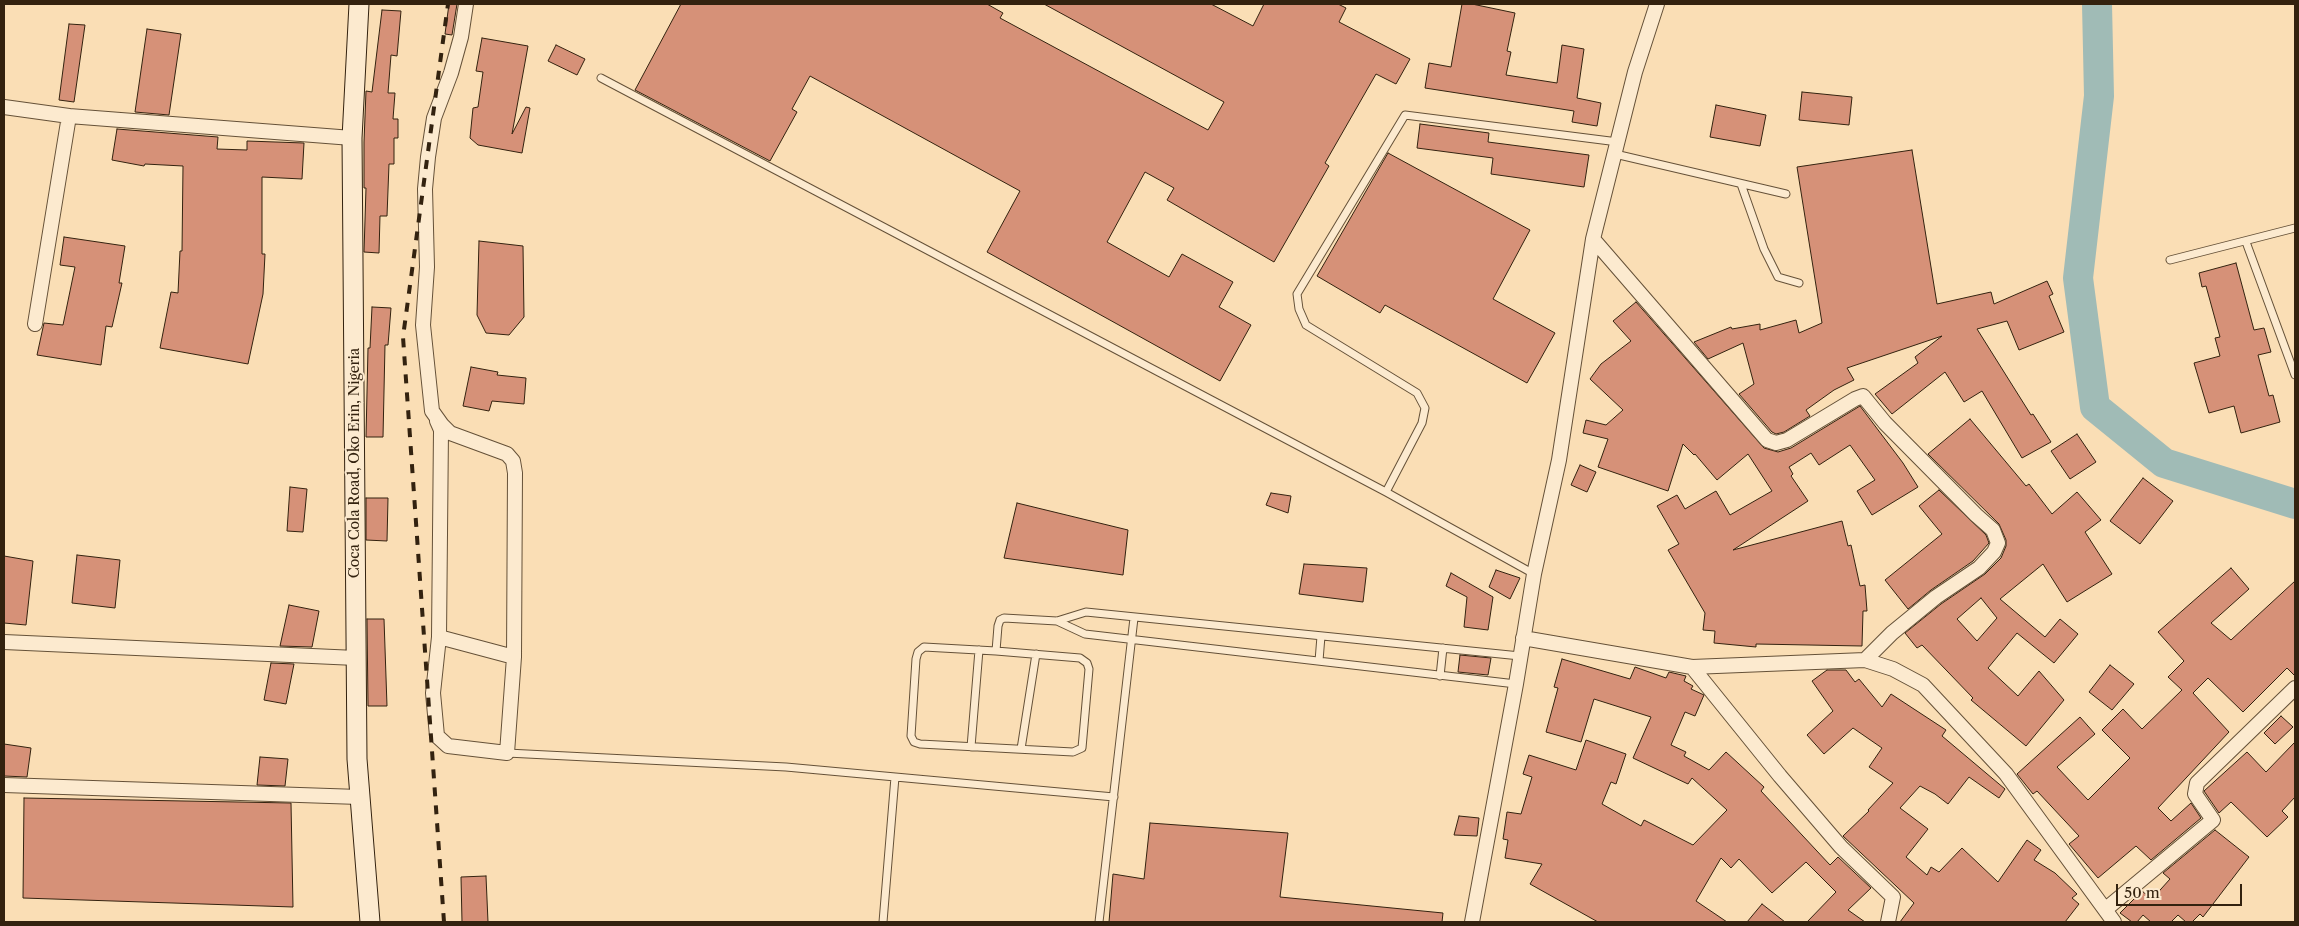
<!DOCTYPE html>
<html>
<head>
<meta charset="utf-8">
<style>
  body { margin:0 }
  #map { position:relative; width:2299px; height:926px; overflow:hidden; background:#fadeb5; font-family:"Libre Caslon Text",serif }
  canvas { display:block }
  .frame { position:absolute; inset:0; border:5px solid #33220f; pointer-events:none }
  .scale { position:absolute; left:2116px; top:884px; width:126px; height:22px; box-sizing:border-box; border:2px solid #33220f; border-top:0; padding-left:6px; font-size:15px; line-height:18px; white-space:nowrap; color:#33220f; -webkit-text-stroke:4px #fceacf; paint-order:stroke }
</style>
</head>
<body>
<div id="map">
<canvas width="2299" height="926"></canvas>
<div class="frame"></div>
<div class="scale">50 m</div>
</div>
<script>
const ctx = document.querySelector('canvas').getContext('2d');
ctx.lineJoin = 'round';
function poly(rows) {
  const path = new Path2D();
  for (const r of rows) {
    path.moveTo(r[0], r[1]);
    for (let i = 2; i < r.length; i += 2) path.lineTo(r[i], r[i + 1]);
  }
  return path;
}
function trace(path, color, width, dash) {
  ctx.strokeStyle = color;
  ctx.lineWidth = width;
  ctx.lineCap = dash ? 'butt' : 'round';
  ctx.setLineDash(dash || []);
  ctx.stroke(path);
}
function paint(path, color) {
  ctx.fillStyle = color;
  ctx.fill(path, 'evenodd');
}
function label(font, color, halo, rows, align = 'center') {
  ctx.font = font + ' "Libre Caslon Text",serif';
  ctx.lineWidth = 4;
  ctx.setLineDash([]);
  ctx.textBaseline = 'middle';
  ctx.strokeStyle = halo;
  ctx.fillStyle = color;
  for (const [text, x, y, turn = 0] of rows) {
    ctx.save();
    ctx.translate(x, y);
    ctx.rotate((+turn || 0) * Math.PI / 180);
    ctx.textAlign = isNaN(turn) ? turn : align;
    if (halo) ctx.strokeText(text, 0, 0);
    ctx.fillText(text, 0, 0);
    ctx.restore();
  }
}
const river = poly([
  [2097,4,2099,96,2078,278,2095,407,2164,463,2295,504]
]);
const building = poly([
  [449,4,457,4,452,35,445,34,449,4],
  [681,4,987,4,1003,13,1000,18,1208,130,1224,102,1044,4,1211,4,1253,26,1264,4,1338,4,1346,8,1339,22,1410,59,1396,84,1376,74,1325,163,1329,166,1274,262,1167,200,1174,188,1145,172,1107,242,1169,277,1182,254,1233,282,1219,307,1251,325,1220,381,987,252,1020,191,810,76,792,109,797,112,770,161,635,90,681,4],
  [1462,4,1472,4,1515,13,1507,51,1511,52,1506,75,1557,83,1562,45,1584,49,1577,98,1601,103,1597,126,1572,122,1574,111,1425,88,1429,63,1451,67,1462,4],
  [382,10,401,11,397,56,391,55,388,93,395,93,393,119,398,119,398,138,394,138,394,164,389,164,387,216,380,216,379,253,364,252,366,188,364,188,364,142,366,91,372,92,382,10],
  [69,24,85,25,74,102,59,100,69,24],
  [147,29,181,34,169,115,135,112,147,29],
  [482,38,528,46,512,134,526,107,530,108,522,153,478,145,470,138,473,108,478,107,483,72,476,71,482,38],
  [556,45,585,59,577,75,548,61,556,45],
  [1802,92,1852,97,1849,125,1799,120,1802,92],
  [1716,105,1766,115,1760,146,1710,137,1716,105],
  [1420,124,1489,133,1488,142,1589,155,1584,187,1491,174,1493,158,1417,148,1420,124],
  [117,129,218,137,217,149,247,150,247,141,304,143,302,179,262,177,262,254,265,254,263,294,248,364,160,348,171,292,178,293,180,251,182,251,183,166,145,164,144,166,112,160,117,129],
  [1912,150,1937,304,1991,292,1994,304,2047,281,2053,294,2049,296,2064,332,2019,350,2007,321,1977,329,2031,415,2033,414,2051,442,2022,458,1982,391,1964,402,1945,372,1892,414,1875,394,1918,363,1915,357,1942,336,1847,368,1854,380,1834,390,1806,410,1810,416,1784,432,1776,434,1772,432,1739,394,1754,384,1743,343,1708,359,1694,342,1731,327,1732,329,1760,324,1760,330,1796,320,1799,333,1822,323,1797,167,1912,150],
  [1388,153,1530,230,1493,299,1555,333,1527,383,1385,305,1380,313,1317,276,1388,153],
  [64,237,125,246,119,283,122,283,112,327,106,326,101,365,37,355,44,323,63,325,75,267,60,265,64,237],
  [479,241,523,246,524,317,509,335,486,333,477,315,479,241],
  [2236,263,2254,330,2264,328,2271,352,2258,355,2269,396,2273,395,2280,422,2241,433,2234,406,2209,413,2194,363,2220,356,2215,338,2220,337,2206,286,2202,287,2199,273,2236,263],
  [1636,302,1764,448,1778,452,1791,448,1860,406,1903,463,1918,487,1872,515,1857,491,1875,480,1850,445,1819,465,1811,453,1789,467,1793,474,1791,476,1808,501,1733,550,1842,521,1848,546,1851,545,1860,586,1865,585,1867,611,1863,611,1862,646,1756,644,1756,647,1714,643,1715,631,1703,630,1705,613,1668,550,1679,544,1657,506,1677,495,1685,509,1716,491,1730,515,1772,491,1748,454,1717,480,1695,454,1694,455,1683,444,1668,491,1598,467,1608,439,1583,433,1586,420,1606,425,1623,410,1590,379,1601,364,1631,341,1613,321,1636,302],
  [372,307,391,308,388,345,385,345,383,437,366,437,368,348,370,348,372,307],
  [471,367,498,372,497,375,526,378,524,404,492,401,489,411,463,406,471,367],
  [1970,419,2026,486,2029,484,2052,514,2077,492,2101,520,2085,532,2112,574,2067,602,2043,564,2000,599,2045,637,2060,619,2078,634,2054,663,2017,633,1988,668,2018,696,2039,671,2064,700,2026,746,1971,700,1973,698,1922,645,1917,648,1905,633,1941,604,1985,574,2001,558,2006,546,2006,540,1999,524,1928,454,1970,419],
  [1981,598,1997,618,1977,641,1957,619,1981,598],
  [2077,434,2096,462,2070,479,2051,451,2077,434],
  [1580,465,1596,472,1587,492,1571,485,1580,465],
  [2143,478,2173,501,2140,544,2110,521,2143,478],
  [290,487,307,489,303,532,287,531,290,487],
  [1939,490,1986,535,1989,543,1973,561,1931,590,1908,609,1885,580,1942,534,1919,506,1939,490],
  [1271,493,1291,496,1288,513,1266,505,1271,493],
  [366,498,388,498,387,541,366,540,366,498],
  [1017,503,1128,530,1123,575,1004,558,1017,503],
  [77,555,120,560,115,608,72,603,77,555],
  [4,556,33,561,26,625,4,623,4,556],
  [1304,564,1367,568,1363,602,1299,594,1304,564],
  [2231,568,2249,589,2211,623,2231,640,2295,581,2295,676,2287,668,2243,712,2208,678,2193,693,2229,732,2158,808,2171,821,2191,803,2201,818,2151,860,2136,846,2098,878,2069,844,2079,836,2037,791,2033,794,2017,774,2080,717,2095,734,2057,767,2088,800,2130,758,2102,730,2123,709,2142,729,2182,690,2168,677,2184,661,2158,632,2231,568],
  [1496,570,1520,578,1510,599,1489,587,1496,570],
  [1451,573,1493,597,1488,630,1464,627,1467,597,1446,586,1451,573],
  [289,605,319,611,312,647,280,646,289,605],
  [367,619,384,619,387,706,368,706,367,619],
  [1460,655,1491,658,1488,675,1458,672,1460,655],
  [1562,659,1630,679,1635,667,1666,678,1669,672,1686,676,1684,681,1693,686,1691,689,1704,695,1695,716,1685,712,1671,745,1686,752,1684,756,1709,770,1726,752,1764,787,1761,791,1830,865,1838,857,1871,888,1848,910,1865,922,1807,922,1836,892,1806,862,1772,893,1739,859,1731,868,1721,858,1696,901,1727,922,1598,922,1530,884,1542,864,1505,858,1508,840,1503,839,1507,812,1521,814,1532,777,1523,774,1529,755,1576,770,1586,740,1626,754,1616,784,1611,782,1602,804,1641,826,1644,820,1693,845,1727,810,1692,778,1688,784,1633,758,1651,717,1594,699,1581,742,1546,732,1558,688,1554,687,1562,659],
  [271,663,294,664,286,704,264,700,271,663],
  [2110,665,2134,684,2112,710,2089,692,2110,665],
  [1827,670,1846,670,1855,682,1859,679,1882,707,1891,694,1946,730,1942,736,2005,789,1999,798,1969,777,1948,804,1935,794,1920,786,1900,808,1928,829,1906,857,1927,875,1931,867,1939,872,1962,848,1998,882,2027,840,2041,850,2034,860,2055,873,2077,894,2072,898,2079,904,2065,922,1900,922,1914,903,1843,836,1869,811,1868,810,1893,783,1869,767,1882,748,1853,728,1824,754,1807,735,1833,711,1812,681,1827,670],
  [2281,716,2293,727,2275,744,2264,733,2281,716],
  [2295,742,2295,797,2282,811,2288,817,2267,837,2231,802,2219,813,2204,791,2247,752,2266,772,2295,742],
  [4,744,31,748,27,777,4,776,4,744],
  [260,757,288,759,285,786,257,785,260,757],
  [24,798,291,803,293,907,23,898,24,798],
  [1459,816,1479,818,1477,836,1454,835,1459,816],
  [1150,823,1288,833,1280,897,1443,913,1442,922,1109,922,1113,874,1144,879,1150,823],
  [2215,830,2249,857,2203,917,2200,914,2192,922,2186,922,2178,915,2171,922,2151,922,2143,915,2137,922,2132,922,2120,913,2142,891,2152,899,2170,879,2163,873,2215,830],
  [486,876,488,922,462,922,461,877,486,876],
  [1762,904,1785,922,1747,922,1762,904]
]);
const lane = poly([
  [601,78,1386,492,1534,574],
  [1615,154,1786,194],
  [1741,184,1764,249,1778,277,1799,283],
  [2246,242,2295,375],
  [2170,260,2295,228],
  [1386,492,1422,423,1425,408,1417,393,1306,325,1299,309,1297,294,1405,115,1618,142],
  [1057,621,1085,634,1516,684],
  [996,651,1080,658,1087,663,1089,669,1082,748,1073,752,920,744,914,742,911,736,916,659,918,652,924,647,996,651,998,626,1000,620,1004,618,1057,621,1086,612,1520,656],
  [1319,661,1321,636],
  [1440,676,1443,648],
  [971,747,979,650],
  [1021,749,1036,654],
  [507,753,786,767,1114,797],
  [883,922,895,777],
  [1099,922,1134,618]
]);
const street = poly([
  [4,107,69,116,352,138],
  [1593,239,1767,440,1776,443,1787,440,1855,399,1863,396,1885,423,1976,515,1993,530,1998,543,1994,552,1979,568,1936,597,1892,633,1865,660],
  [35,324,69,116],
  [437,421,441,430,439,637,514,657],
  [439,637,433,693,437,736,448,746,507,753,514,657,515,473,513,461,507,454,450,433,442,425,432,411,423,325,427,267,425,189,428,157,434,118,451,73,461,37,466,4],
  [1523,638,1692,667,1865,660,1893,669,1923,685,2006,774,2114,922],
  [4,642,356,658],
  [1692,667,1780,776,1841,847,1893,897,1888,922],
  [4,785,359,797],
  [2106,909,2213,820,2195,794,2197,783,2295,688],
  [1472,922,1516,684,1534,574,1559,460,1593,239,1635,72,1657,4]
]);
const secondary = poly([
  [359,4,352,138,357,759,370,922]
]);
const rail = poly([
  [444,922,403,337,448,4]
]);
const streetNames = [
  ["Coca Cola Road, Oko Erin, Nigeria",355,463,-90]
];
trace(river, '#a0bbb6', 30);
paint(building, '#d69178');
trace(building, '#33220f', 1);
trace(lane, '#655138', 9);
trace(street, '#655138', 16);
trace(secondary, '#33220f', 21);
trace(lane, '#fceacf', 7);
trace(street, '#fceacf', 14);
trace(secondary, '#fceacf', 19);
trace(rail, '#33220f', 4, [9, 9]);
label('14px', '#33220f', '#fceacf', streetNames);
</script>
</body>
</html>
